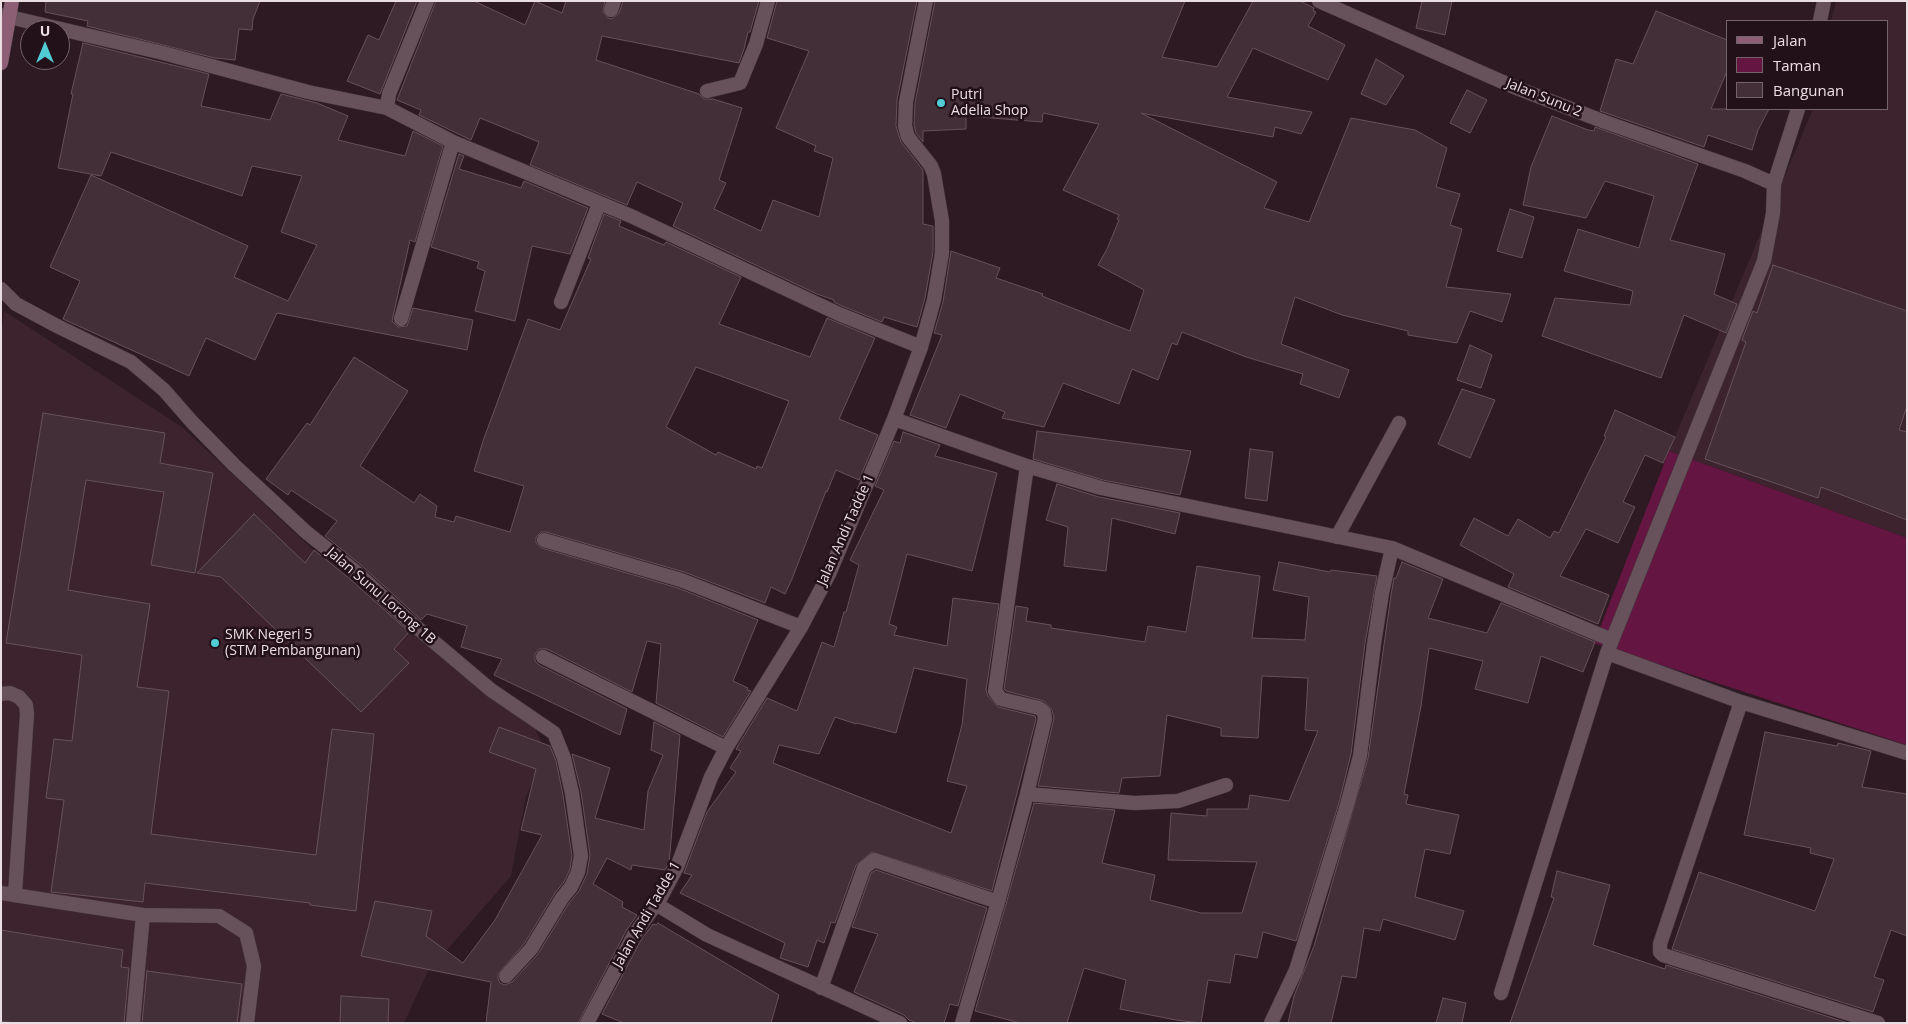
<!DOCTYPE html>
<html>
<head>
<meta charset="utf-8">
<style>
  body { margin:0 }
  #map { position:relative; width:1908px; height:1024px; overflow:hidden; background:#2d1a23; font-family:"Open Sans",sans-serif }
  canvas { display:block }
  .frame { position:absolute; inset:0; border:2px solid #ebdee3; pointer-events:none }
  .legend { position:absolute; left:1726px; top:20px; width:162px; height:90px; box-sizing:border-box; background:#231119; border:1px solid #73636a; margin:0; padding:6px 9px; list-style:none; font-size:15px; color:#ebdee3 }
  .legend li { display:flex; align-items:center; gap:10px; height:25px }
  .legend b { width:25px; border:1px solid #73636a }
  .north { position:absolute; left:20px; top:20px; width:50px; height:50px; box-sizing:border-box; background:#231119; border:1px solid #73636a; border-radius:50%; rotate:0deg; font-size:14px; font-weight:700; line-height:20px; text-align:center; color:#ebdee3 }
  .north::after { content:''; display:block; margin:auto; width:18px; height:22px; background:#51ccd4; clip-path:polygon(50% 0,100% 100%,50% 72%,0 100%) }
</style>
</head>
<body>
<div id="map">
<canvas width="1908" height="1024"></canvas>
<div class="frame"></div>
<ul class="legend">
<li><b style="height:6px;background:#8c5f74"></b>Jalan</li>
<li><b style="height:14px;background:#651541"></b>Taman</li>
<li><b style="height:14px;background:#432f37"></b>Bangunan</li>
</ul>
<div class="north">U</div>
</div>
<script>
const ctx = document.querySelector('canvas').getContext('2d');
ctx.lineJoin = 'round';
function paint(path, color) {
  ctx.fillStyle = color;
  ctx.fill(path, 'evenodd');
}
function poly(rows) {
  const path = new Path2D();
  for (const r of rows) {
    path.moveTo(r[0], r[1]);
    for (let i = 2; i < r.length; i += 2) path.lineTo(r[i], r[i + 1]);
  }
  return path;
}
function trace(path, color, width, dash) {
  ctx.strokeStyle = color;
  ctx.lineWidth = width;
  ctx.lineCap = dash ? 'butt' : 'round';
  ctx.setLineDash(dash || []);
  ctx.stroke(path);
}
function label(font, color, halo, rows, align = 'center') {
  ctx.font = font + ' "Open Sans",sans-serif';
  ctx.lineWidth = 5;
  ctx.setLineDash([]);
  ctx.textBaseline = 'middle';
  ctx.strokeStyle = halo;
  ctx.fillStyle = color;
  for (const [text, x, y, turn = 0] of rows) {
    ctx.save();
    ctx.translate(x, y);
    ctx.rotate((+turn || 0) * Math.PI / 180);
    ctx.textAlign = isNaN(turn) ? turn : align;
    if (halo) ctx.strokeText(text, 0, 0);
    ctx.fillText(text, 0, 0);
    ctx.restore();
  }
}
const built = poly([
  [1836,1,1907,1,1907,538,1669,451,1813,109,1887,109,1887,21,1831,21],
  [4,311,182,427,326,562,533,724,546,753,526,796,511,876,427,973,404,1023,1,1023,1,335]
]);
const green = poly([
  [1669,451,1907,538,1907,745,1594,643]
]);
const building = poly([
  [46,1,260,1,253,19,252,30,239,29,235,60,215,58,87,26,88,21,45,12,46,1],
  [396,1,417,1,380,94,347,81,368,35,379,40,396,1],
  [436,1,474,1,525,25,535,1,562,13,566,1,605,1,603,12,608,18,612,19,619,13,623,1,759,1,750,32,748,32,744,49,739,63,602,36,596,60,699,94,704,99,713,99,742,108,719,180,726,183,714,209,761,231,773,200,819,217,833,158,814,151,816,146,776,128,809,51,767,38,777,1,917,1,897,100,896,126,901,142,923,170,923,224,933,226,933,252,925,298,917,327,884,317,882,322,842,306,834,302,834,300,817,294,673,226,683,203,637,182,627,205,530,165,539,142,480,118,471,140,419,115,421,110,397,100,436,1],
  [935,1,1185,1,1162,57,1217,67,1253,1,1300,1,1314,8,1313,11,1316,12,1308,26,1345,45,1328,80,1253,48,1227,97,1312,112,1301,134,1275,127,1273,137,1141,113,1277,182,1264,208,1309,222,1351,118,1415,130,1447,148,1436,187,1460,194,1450,225,1462,229,1446,287,1511,294,1502,322,1470,311,1457,343,1408,335,1408,331,1342,315,1295,297,1281,344,1349,370,1339,398,1300,384,1303,374,1246,357,1182,332,1177,345,1172,343,1158,380,1132,369,1119,404,1063,383,1044,427,1002,418,1005,412,960,394,946,428,910,415,942,335,934,333,943,302,951,251,1000,268,996,278,1043,294,1042,296,1130,331,1144,290,1098,265,1107,249,1119,220,1117,219,1119,215,1063,190,1099,124,1043,113,1042,122,966,116,966,129,923,131,923,142,916,133,914,125,915,103,935,1],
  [1422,1,1452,1,1445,35,1416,28,1422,1],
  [1656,11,1727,40,1727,71,1711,109,1769,109,1758,130,1752,150,1708,135,1704,147,1600,111,1616,59,1633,64,1656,11],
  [83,43,209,74,201,106,270,120,281,94,317,103,348,116,338,140,405,156,413,131,443,146,415,242,410,240,392,321,398,327,407,326,413,308,473,320,467,350,277,313,255,360,206,338,189,376,63,319,80,281,50,267,91,175,248,246,234,277,288,301,317,245,281,232,302,176,252,166,242,196,111,152,101,176,58,168,73,94,71,94,83,43],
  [1376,59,1404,76,1386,105,1361,94,1376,59],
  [1467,90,1487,100,1470,133,1450,123,1467,90],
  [1552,116,1588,130,1594,131,1595,127,1698,164,1670,240,1725,254,1714,294,1737,304,1726,333,1684,315,1661,378,1542,336,1555,298,1630,305,1633,291,1564,271,1578,229,1639,248,1654,196,1605,181,1586,218,1523,205,1531,167,1552,116],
  [459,154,464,156,459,169,521,188,524,181,588,208,570,254,532,246,515,321,475,311,485,271,477,268,479,262,431,247,459,154],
  [1510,209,1534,217,1522,258,1497,251,1510,209],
  [604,214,621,221,619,226,664,245,666,242,741,277,719,324,810,357,827,318,875,338,839,419,878,435,859,480,836,470,827,492,826,491,792,579,785,594,771,587,765,603,684,572,546,532,541,532,536,537,536,543,542,548,678,588,758,620,733,681,748,688,747,690,751,691,723,737,656,703,661,644,647,641,632,692,547,649,539,649,535,654,535,661,539,665,627,709,620,735,494,675,502,659,461,647,467,626,427,614,421,620,361,565,325,536,337,521,291,490,288,495,266,479,307,423,310,425,354,357,408,391,360,466,414,503,420,494,437,506,435,517,454,522,456,516,510,532,524,486,474,471,483,441,528,319,560,330,591,259,588,258,604,214],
  [696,367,789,401,762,468,757,466,756,469,718,452,716,455,666,427,696,367],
  [1773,265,1907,311,1907,406,1899,430,1907,432,1907,520,1821,487,1818,498,1705,459,1746,342,1742,340,1753,311,1757,313,1773,265],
  [1470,345,1492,355,1481,388,1457,380,1470,345],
  [1462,389,1495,400,1470,458,1438,444,1462,389],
  [1615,410,1675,437,1663,463,1645,455,1623,502,1635,507,1618,543,1586,529,1560,576,1609,595,1598,624,1508,587,1514,574,1460,545,1474,518,1508,536,1518,519,1550,538,1554,531,1559,533,1606,437,1604,436,1615,410],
  [43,413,165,433,160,463,213,473,195,573,151,565,164,492,86,480,68,590,150,604,137,687,169,691,151,834,316,855,332,729,374,734,356,911,310,905,310,903,145,883,143,902,51,892,64,800,46,798,54,739,72,741,82,655,6,643,43,413],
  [1037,431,1191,451,1180,495,1103,480,1033,459,1037,431],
  [903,432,940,445,935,456,997,473,972,571,907,554,889,624,897,627,894,635,947,646,953,598,999,604,986,690,988,696,998,707,1035,716,1036,719,992,891,872,852,856,865,835,923,831,922,824,943,817,940,808,967,780,958,785,943,680,893,692,875,684,873,707,812,736,772,730,768,741,751,736,749,767,698,797,711,822,642,834,647,844,612,846,612,859,565,850,560,884,490,875,486,894,441,900,443,903,432],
  [914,668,967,679,962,725,947,781,967,786,951,833,773,763,779,745,819,754,835,717,856,724,857,723,896,733,914,668],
  [1250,449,1273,452,1267,501,1245,498,1250,449],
  [1057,484,1099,497,1180,513,1175,534,1112,518,1106,571,1064,566,1068,527,1046,520,1057,484],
  [254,514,305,563,314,550,349,578,409,632,394,649,409,663,361,712,221,577,197,573,254,514],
  [1279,562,1330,572,1331,570,1377,576,1365,643,1351,754,1339,803,1296,941,1263,932,1257,958,1235,954,1230,983,1208,980,1201,1023,1176,1020,1120,1009,1126,980,1084,968,1067,1023,1020,1023,975,1011,1006,904,1034,803,1115,810,1102,863,1155,875,1150,900,1201,913,1242,913,1257,862,1168,860,1171,813,1207,816,1207,809,1248,809,1250,795,1289,801,1318,731,1305,730,1308,678,1262,676,1258,738,1221,736,1221,728,1167,715,1160,776,1122,778,1119,793,1038,786,1054,718,1052,710,1044,701,1006,691,1004,689,1016,606,1028,608,1026,621,1051,625,1051,628,1145,642,1148,626,1186,632,1197,566,1260,576,1252,638,1305,640,1309,597,1273,590,1279,562],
  [1402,562,1443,579,1428,618,1487,633,1501,603,1595,642,1583,672,1541,656,1528,703,1475,689,1483,661,1429,648,1421,706,1404,794,1408,795,1406,804,1459,815,1450,854,1425,849,1415,897,1464,911,1455,940,1383,919,1380,931,1364,928,1356,978,1342,976,1331,1023,1288,1023,1294,996,1314,946,1368,758,1391,595,1394,578,1396,578,1402,562],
  [654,722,680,735,669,864,665,870,632,865,631,870,607,858,593,884,623,902,622,907,637,915,626,931,578,1023,486,1023,491,982,361,956,375,901,432,911,426,936,463,963,495,920,542,835,521,830,536,769,489,752,499,727,550,746,556,761,563,795,572,856,570,869,564,882,555,893,524,944,498,974,498,979,500,983,505,985,512,982,538,954,569,903,579,891,587,874,590,855,581,792,572,754,610,768,595,818,644,830,648,791,663,755,651,750,654,722],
  [1765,732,1837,746,1838,743,1871,751,1862,787,1907,794,1907,936,1891,930,1874,977,1884,980,1873,1012,1672,949,1699,872,1815,911,1834,859,1810,853,1811,848,1744,835,1765,732],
  [876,870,987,908,958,1006,950,1004,944,1023,917,1023,909,1020,904,1015,854,992,878,934,852,927,871,873,876,870],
  [1557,871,1610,885,1593,945,1665,969,1666,965,1848,1023,1510,1023,1554,898,1551,897,1557,871],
  [658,923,779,995,771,1023,624,1023,602,1014,641,940,653,924,656,925,658,923],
  [1,930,123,950,121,967,129,968,124,1023,14,1023,1,1021,1,930],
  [147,971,242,984,237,1023,142,1023,147,971],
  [341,996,389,999,388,1023,340,1023,341,996],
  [1443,998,1466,1003,1462,1023,1436,1023,1443,998]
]);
const minor = poly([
  [1319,1,1514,87,1605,122,1745,171,1774,184],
  [611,10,614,1],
  [1,15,163,53,308,92,387,108,453,142,631,216,839,314,921,347],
  [1820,21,1824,1],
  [707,91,740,83,756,44,768,1],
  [387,108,389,94,427,1],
  [1,289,16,304,57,326,131,362,164,390,192,422,234,465,306,532,355,571,408,620,491,690,554,733,564,758,572,793,581,856,578,872,571,887,562,898,531,949,506,976],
  [561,302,599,204],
  [401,319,453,142],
  [894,419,1027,466,1101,488,1392,548,1612,640],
  [1337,537,1399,423],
  [544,540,681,580,801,627],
  [1607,653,1741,702,1907,753],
  [543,657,726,748],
  [1,694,10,693,19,697,26,705,27,714,15,894],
  [1741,702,1660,944,1660,952,1663,955,1878,1023],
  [1027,794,1135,803,1178,801,1226,785],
  [1,893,143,915,219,916,246,933,254,966,247,1023],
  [656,904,707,935,900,1023],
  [821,988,864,868,874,860,998,902],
  [1501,993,1607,653,1764,261,1773,213,1774,184,1798,109],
  [133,1023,143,915],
  [587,1023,634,935,661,897,677,867,711,777,726,748,801,627,829,574,894,419,921,347,934,300,942,253,942,221,934,174,931,166,908,137,905,126,906,102,926,1],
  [962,1023,998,902,1027,794,1045,719,1044,712,1039,708,1001,699,995,691,1027,466],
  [1271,1023,1296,970,1347,805,1360,756,1374,644,1382,593,1392,548]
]);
const secondary = poly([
  [1,63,12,1]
]);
const markers = [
  [941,103,5,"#51ccd4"],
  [215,643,5,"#51ccd4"]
];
const poiNames = [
  ["Putri",951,95],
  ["Adelia Shop",951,111],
  ["SMK Negeri 5",225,635],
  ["(STM Pembangunan)",225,651]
];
const streetNames = [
  ["Jalan Sunu 2",1544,98,22],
  ["Jalan Andi Tadde 1",846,530,-66],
  ["Jalan Sunu Lorong 1B",381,596,41],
  ["Jalan Andi Tadde 1",647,915,-60]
];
paint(built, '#3c232e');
paint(green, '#651541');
paint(building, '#432f37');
trace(building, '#67515b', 1);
trace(minor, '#43353b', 15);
trace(secondary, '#43353b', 15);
trace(minor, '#67515b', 14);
trace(secondary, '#8c5f74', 14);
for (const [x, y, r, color] of markers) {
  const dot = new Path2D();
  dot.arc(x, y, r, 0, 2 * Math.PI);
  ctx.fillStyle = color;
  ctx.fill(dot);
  trace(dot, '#231119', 2);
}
label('14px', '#ebdee3', '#231119', poiNames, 'left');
label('14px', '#ebdee3', '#231119', streetNames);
</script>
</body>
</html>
